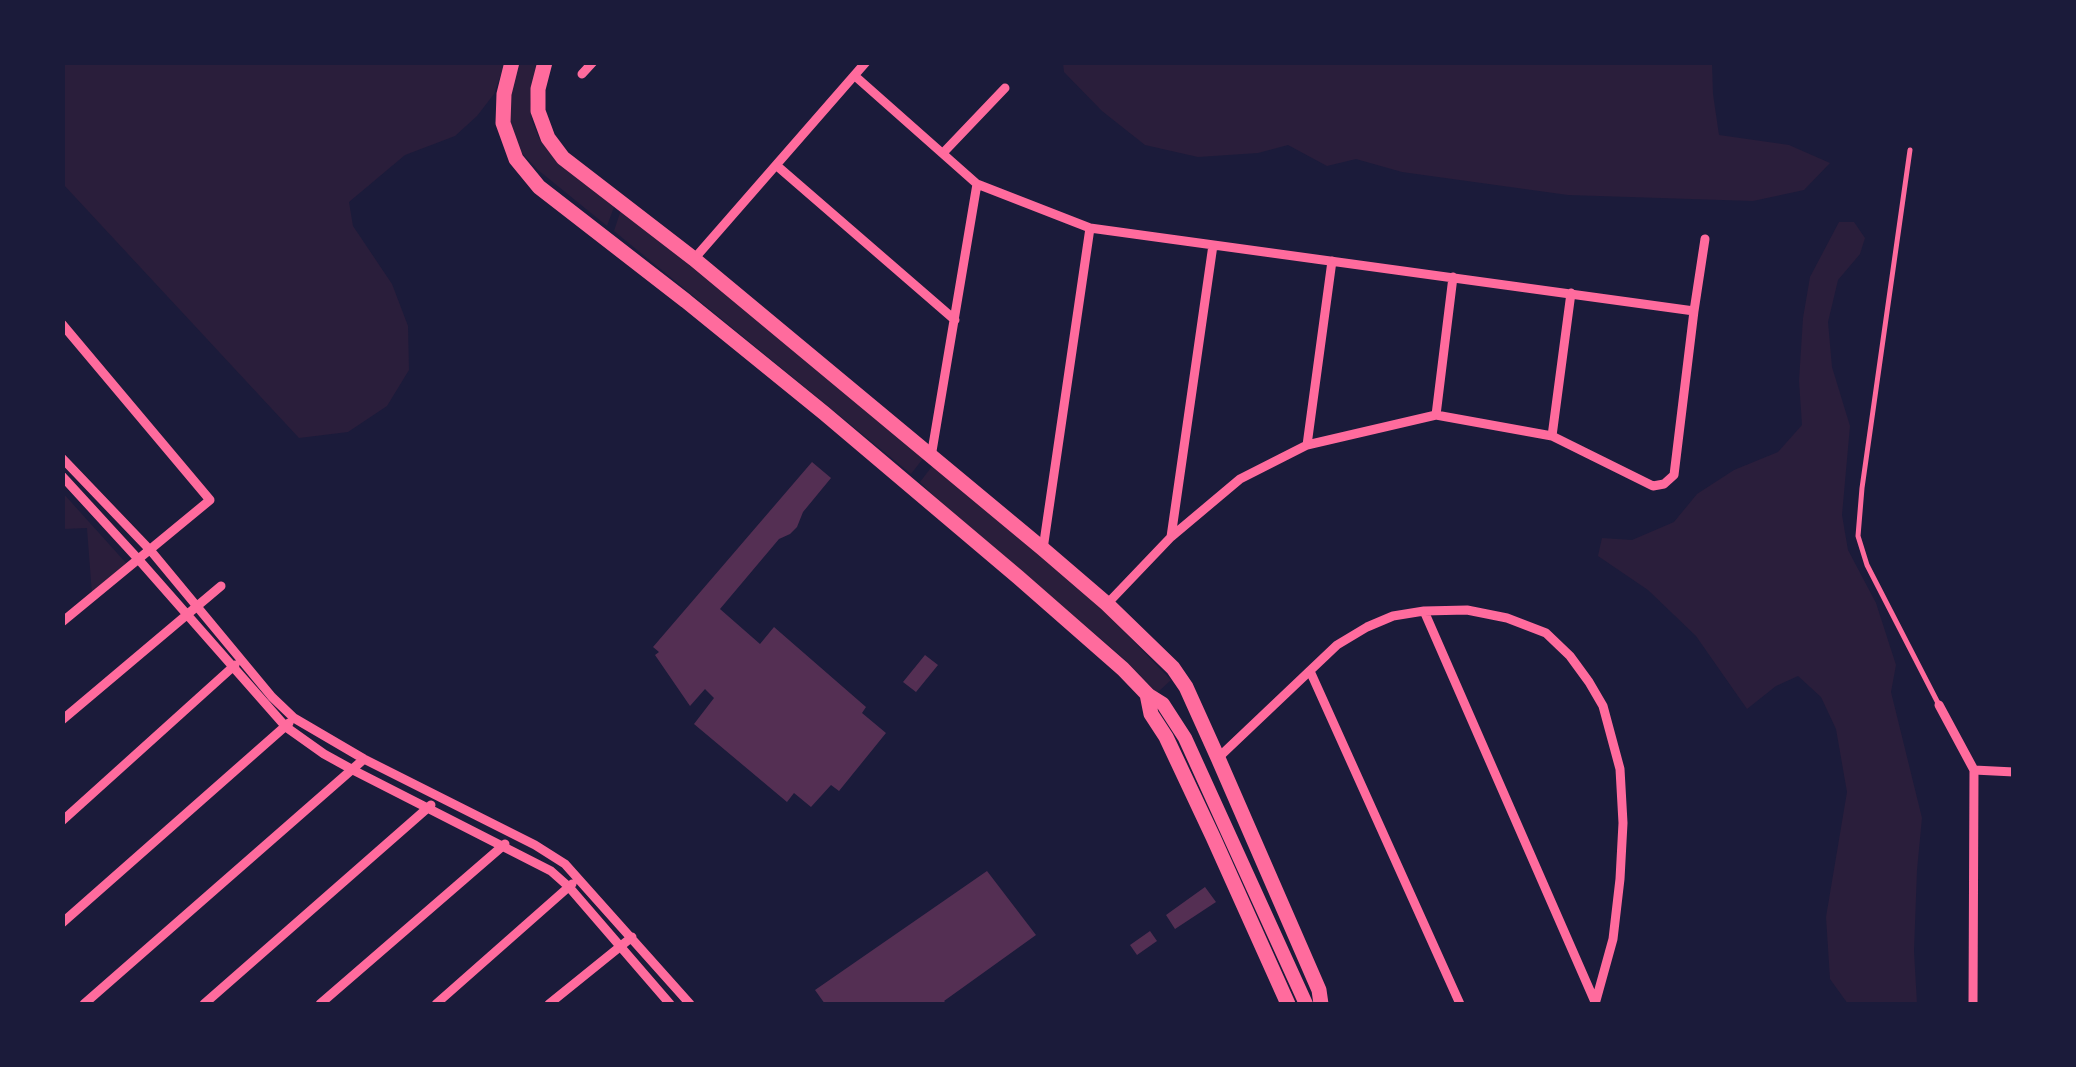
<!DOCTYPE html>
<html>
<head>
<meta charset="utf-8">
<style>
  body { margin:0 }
  #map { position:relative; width:2076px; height:1067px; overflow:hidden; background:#1b1b3a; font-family:Rubik,sans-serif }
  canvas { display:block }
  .frame { position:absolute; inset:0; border:65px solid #1b1b3a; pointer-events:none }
</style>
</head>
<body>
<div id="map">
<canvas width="2076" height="1067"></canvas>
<div class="frame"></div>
</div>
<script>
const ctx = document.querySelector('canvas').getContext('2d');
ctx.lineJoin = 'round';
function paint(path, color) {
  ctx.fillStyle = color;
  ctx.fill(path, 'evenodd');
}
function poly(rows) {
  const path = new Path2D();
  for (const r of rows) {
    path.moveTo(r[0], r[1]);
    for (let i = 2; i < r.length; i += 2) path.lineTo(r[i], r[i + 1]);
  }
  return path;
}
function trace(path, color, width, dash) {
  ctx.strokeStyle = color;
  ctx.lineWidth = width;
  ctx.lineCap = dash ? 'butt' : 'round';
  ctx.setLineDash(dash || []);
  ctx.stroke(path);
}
const green = poly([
  [63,63,505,63,494,94,477,116,455,136,405,155,349,202,353,226,392,284,408,326,409,370,387,406,348,432,299,438,63,184],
  [518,63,538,63,532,87,530,104,532,121,539,138,549,152,614,207,607,226,538,170,515,146,509,129,511,87],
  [1063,63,1712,63,1713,94,1719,135,1789,145,1830,163,1804,190,1753,201,1568,195,1402,172,1356,159,1327,166,1288,145,1258,153,1198,157,1145,145,1102,111,1064,72],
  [621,210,925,456,911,474,614,231],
  [1839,222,1854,222,1865,238,1860,254,1838,280,1828,322,1832,367,1850,426,1842,515,1848,550,1876,603,1896,665,1891,692,1922,818,1917,870,1914,951,1917,1004,1848,1004,1830,979,1826,917,1847,792,1836,729,1821,697,1798,676,1776,686,1747,709,1696,636,1648,590,1598,556,1602,538,1632,540,1674,522,1697,494,1734,470,1778,452,1802,425,1799,381,1803,318,1810,277],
  [933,465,1104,611,1171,680,1157,693,1123,658,934,496,920,482],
  [62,492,127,564,92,595,87,528,63,529]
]);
const building = poly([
  [812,462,831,478,803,512,797,527,790,534,779,539,720,609,760,644,774,627,866,707,862,713,886,733,839,791,831,785,811,807,794,793,787,802,694,724,714,698,705,689,690,706,655,655,659,652,653,647],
  [925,655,938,665,916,692,903,682],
  [987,871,1036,935,944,1001,947,1004,825,1004,815,990],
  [1205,887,1216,902,1175,929,1166,915],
  [1150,931,1157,941,1137,955,1130,945]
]);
const service = poly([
  [1910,150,1862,488,1858,536,1867,565,1939,705]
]);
const minor = poly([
  [582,74,593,62],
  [855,76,977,184,1090,228,1694,311],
  [943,153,1005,88],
  [776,165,955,320],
  [694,259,866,62],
  [62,324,210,500,62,622],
  [1436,415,1453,277],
  [1552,436,1571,293],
  [1307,445,1332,261],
  [931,457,977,184],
  [62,458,151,551,272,697,294,718,364,759,535,845,565,864,690,1004],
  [62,476,139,560,286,727,324,754,353,770,551,871,569,887,670,1004],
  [1171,537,1213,245],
  [1043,549,1090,228],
  [1107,604,1171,537,1240,479,1307,445,1436,415,1552,436,1653,486,1664,484,1674,475,1694,311,1705,239],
  [1424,611,1595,1002],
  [1310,671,1460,1004],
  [1939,705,1974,770,1973,1004],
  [62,720,221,586],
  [1218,758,1337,645,1367,627,1393,616,1424,611,1467,610,1507,618,1546,633,1570,656,1589,682,1603,706,1620,769,1623,823,1620,879,1613,939,1595,1004],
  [1974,770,2014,772],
  [62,821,235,665],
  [62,923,289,723],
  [84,1004,364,759],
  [204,1004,431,805],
  [320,1004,505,844],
  [436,1004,572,884],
  [549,1004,632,937]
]);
const secondary = poly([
  [1147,694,1163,704,1185,738,1306,1004]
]);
const primary = poly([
  [512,62,504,94,503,123,516,159,539,187,686,301,824,413,1018,577,1123,669,1147,694,1151,714,1166,737,1213,837,1288,1004],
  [545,62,538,89,538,111,548,138,563,158,694,259,1043,549,1107,604,1173,668,1186,687,1218,758,1319,990,1321,1004]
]);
paint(green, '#2a1e3b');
paint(building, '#542f53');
trace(service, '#ff6b9d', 5);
trace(minor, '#ff6b9d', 9);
trace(secondary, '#ff6b9d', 14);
trace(primary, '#ff6b9d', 15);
</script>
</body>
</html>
